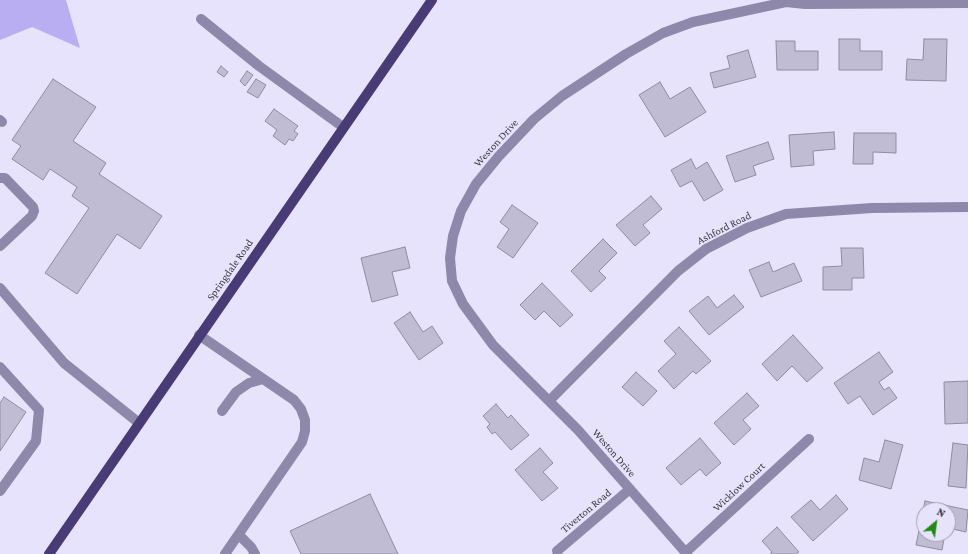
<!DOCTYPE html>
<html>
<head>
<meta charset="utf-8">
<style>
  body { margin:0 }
  #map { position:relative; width:968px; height:554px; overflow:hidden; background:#e7e3fc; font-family:"Crimson Pro",serif }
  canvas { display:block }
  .north { position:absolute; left:916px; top:502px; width:40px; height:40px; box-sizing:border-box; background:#e7e3fc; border:1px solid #a19fb2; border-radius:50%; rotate:29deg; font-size:11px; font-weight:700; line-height:16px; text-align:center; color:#393842 }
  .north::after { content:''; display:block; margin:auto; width:14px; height:18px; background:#208d10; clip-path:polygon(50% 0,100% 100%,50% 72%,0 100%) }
</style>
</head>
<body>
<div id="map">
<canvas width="968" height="554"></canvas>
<div class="north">N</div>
</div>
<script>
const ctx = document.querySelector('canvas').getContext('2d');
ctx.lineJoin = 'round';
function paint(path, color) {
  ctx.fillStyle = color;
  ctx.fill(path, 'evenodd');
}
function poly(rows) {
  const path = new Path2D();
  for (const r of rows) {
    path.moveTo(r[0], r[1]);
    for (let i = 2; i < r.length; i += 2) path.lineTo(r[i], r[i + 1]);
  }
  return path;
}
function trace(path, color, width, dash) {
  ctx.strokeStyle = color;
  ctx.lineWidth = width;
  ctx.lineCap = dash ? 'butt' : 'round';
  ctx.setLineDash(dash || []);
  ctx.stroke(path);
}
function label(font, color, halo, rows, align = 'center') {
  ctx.font = font + ' "Crimson Pro",serif';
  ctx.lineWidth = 3;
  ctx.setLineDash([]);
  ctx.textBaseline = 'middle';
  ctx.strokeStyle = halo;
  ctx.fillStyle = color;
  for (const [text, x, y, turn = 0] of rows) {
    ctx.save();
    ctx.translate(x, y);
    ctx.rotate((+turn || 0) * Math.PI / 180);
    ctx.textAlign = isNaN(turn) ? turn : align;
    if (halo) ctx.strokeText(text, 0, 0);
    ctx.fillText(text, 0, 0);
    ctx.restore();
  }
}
const green = poly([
  [0,0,66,0,80,48,32,27,0,40]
]);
const building = poly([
  [839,39,860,39,860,51,882,51,882,70,839,70,839,39],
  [924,39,947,39,946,81,906,80,907,59,923,60,924,39],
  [776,41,795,41,795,51,818,51,818,70,777,70,776,41],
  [748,50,756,77,714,88,710,73,730,68,727,56,748,50],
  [221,66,228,72,224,77,217,72,221,66],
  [247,71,253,75,245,86,240,81,247,71],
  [53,79,96,107,73,141,106,163,99,174,162,216,140,249,117,234,77,294,45,273,89,208,72,196,77,187,50,169,43,180,12,159,21,146,12,140,53,79],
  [256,79,266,85,258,98,247,92,256,79],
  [660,82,670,99,690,87,706,112,665,137,639,95,660,82],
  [274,109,298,126,294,131,298,134,293,141,289,139,285,145,273,136,277,130,265,121,274,109],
  [834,132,835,149,813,151,814,165,791,167,789,135,834,132],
  [854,133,896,133,896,153,873,152,873,164,853,164,854,133],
  [768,142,774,159,753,166,756,175,735,182,726,156,768,142],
  [691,159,696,169,707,162,723,190,704,201,692,181,680,187,671,170,691,159],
  [651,196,662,209,643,225,650,233,635,246,616,225,651,196],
  [512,205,538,223,513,258,497,247,509,229,500,222,512,205],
  [603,239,617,253,599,271,606,278,591,292,571,271,603,239],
  [405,247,410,268,392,272,398,295,372,302,361,258,405,247],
  [841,248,863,248,864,278,852,278,852,290,823,290,823,267,842,266,841,248],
  [769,262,773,272,794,263,802,281,761,297,749,270,769,262],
  [542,283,573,315,560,327,544,311,535,320,520,305,542,283],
  [734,295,744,307,709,335,689,311,708,296,717,308,734,295],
  [410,312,423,332,432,326,443,343,419,360,394,323,410,312],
  [679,327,711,361,696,374,693,371,674,389,658,371,676,354,664,341,679,327],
  [793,335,823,368,807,382,792,366,777,381,762,364,793,335],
  [879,352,893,372,879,382,884,390,889,387,897,398,873,415,860,396,848,404,834,383,879,352],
  [636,372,657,391,643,406,622,387,636,372],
  [968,381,968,423,945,424,944,382,968,381],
  [747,393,759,406,743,420,751,429,734,445,714,423,747,393],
  [4,397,26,412,0,451,0,403,4,397],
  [496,404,508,418,511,415,529,435,511,450,495,432,492,434,487,427,490,424,483,416,496,404],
  [700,438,721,463,706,476,700,469,681,485,666,468,700,438],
  [885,440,903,445,891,489,859,480,864,458,879,462,885,440],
  [953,443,968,445,966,488,948,486,953,443],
  [540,448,553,463,543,472,558,488,542,501,515,470,540,448],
  [370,494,398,554,301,554,290,531,370,494],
  [836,495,848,509,813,541,791,517,811,500,820,510,836,495],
  [925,501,968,510,966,532,948,528,948,510,924,510,924,534,945,534,942,550,916,545,925,501],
  [777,527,799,552,796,554,770,554,772,552,762,541,777,527]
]);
const minor = poly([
  [201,19,259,66,343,127],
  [0,120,2,122],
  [0,178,5,178,33,207,34,211,32,216,0,246],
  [0,288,64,363,139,423],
  [199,335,294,400,301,409,305,420,305,431,302,442,225,554],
  [0,367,39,410,36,441,0,491],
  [549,401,678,271,706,249,747,228,786,214,872,208,968,207],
  [222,411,236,392,249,383,263,379],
  [239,535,251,547,255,554],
  [557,551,630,489],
  [686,552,809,439],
  [687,554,578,430,493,345,463,304,452,281,450,258,453,236,461,211,476,184,499,156,534,119,562,96,626,54,663,33,693,22,786,2,805,4,968,3]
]);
const major = poly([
  [49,554,432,0]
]);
const streetNames = [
  ["Weston Drive",496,143,-48],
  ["Ashford Road",724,228,-27],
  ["Springdale Road",230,270,-55],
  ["Weston Drive",614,453,49],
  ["Wicklow Court",739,487,-43],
  ["Tiverton Road",586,511,-40]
];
paint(green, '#baaef3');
paint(building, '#bfbcd4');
trace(building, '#8f8ca2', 1);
trace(minor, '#8e89ab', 10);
trace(major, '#493c76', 10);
label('11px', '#393842', '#e7e3fc', streetNames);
</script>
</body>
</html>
